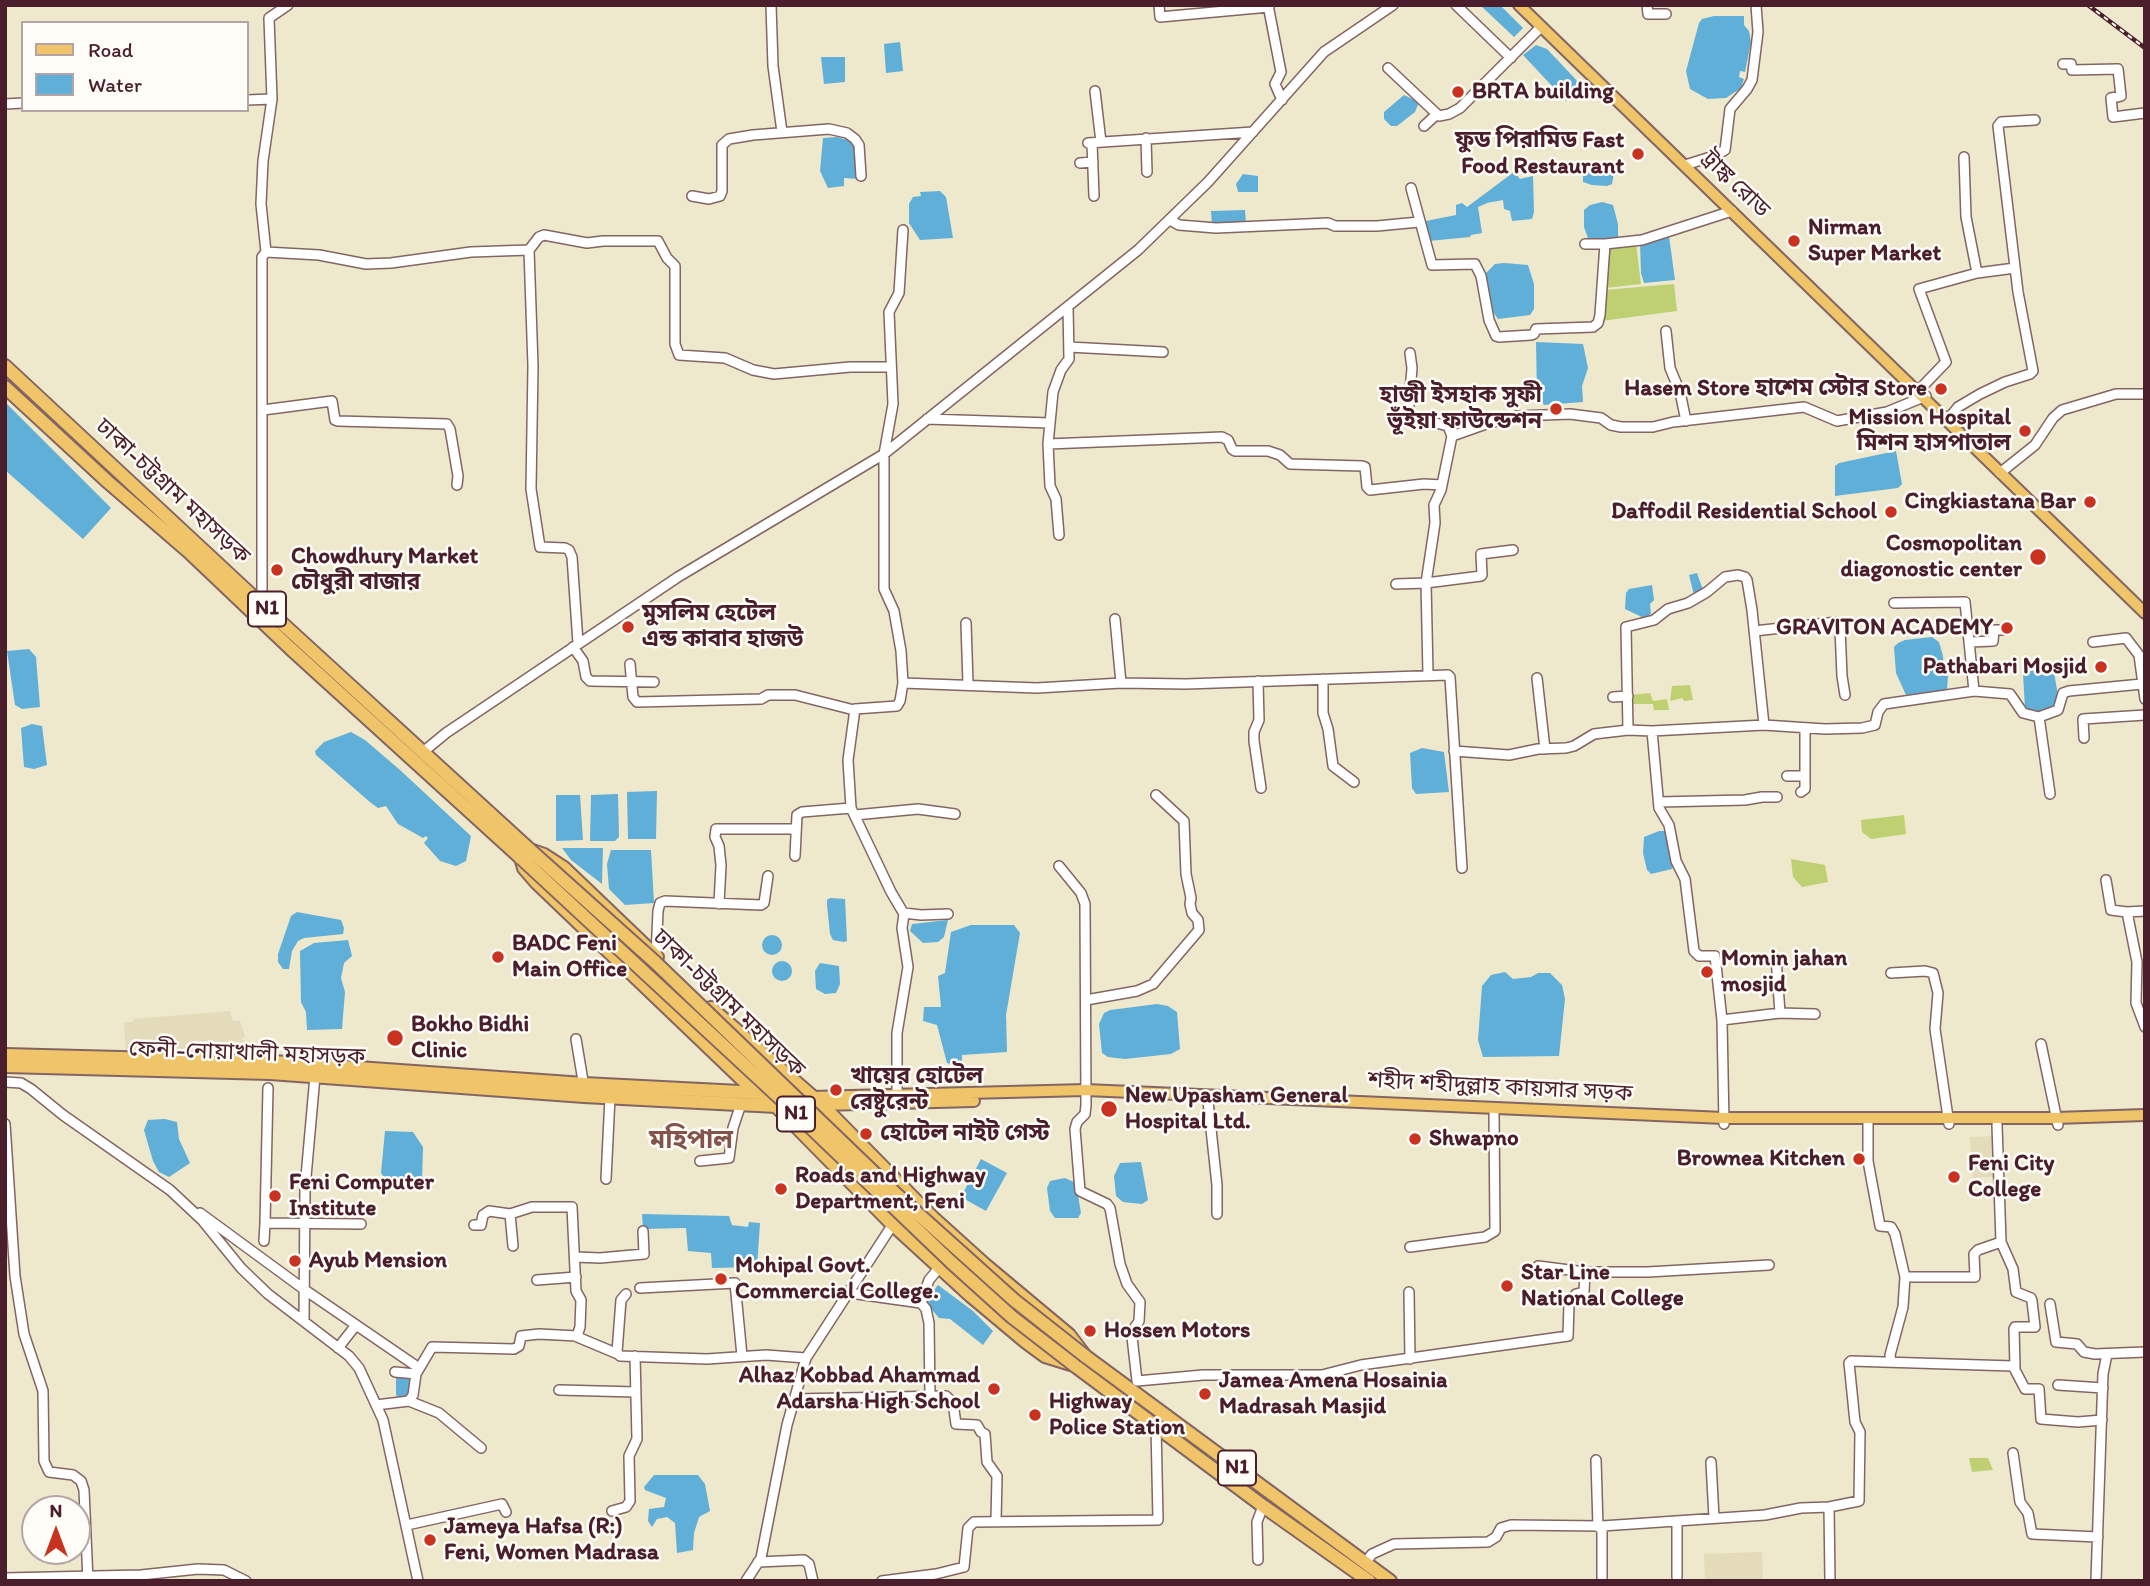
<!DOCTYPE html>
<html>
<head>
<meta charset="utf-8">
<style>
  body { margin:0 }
  #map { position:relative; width:2150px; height:1586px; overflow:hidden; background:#eee8cc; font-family:Itim,sans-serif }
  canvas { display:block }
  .frame { position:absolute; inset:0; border:7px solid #4a1f2b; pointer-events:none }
  .legend { position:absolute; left:21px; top:21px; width:228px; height:91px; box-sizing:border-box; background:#fdfcf7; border:2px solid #b5a4a5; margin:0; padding:9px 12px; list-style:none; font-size:21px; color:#4a1f2b }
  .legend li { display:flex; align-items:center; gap:14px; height:35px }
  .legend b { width:35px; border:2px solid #b5a4a5 }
  .north { position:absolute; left:21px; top:1495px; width:70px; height:70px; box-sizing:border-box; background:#fdfcf7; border:2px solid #b5a4a5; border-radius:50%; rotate:0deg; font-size:19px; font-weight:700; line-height:28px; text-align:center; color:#4a1f2b }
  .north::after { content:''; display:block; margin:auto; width:24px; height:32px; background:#c8321e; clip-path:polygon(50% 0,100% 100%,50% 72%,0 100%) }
</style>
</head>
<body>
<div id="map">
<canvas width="2150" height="1586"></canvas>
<div class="frame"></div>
<ul class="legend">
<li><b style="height:9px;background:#f0c469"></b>Road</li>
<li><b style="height:19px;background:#5fafd9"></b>Water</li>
</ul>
<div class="north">N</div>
</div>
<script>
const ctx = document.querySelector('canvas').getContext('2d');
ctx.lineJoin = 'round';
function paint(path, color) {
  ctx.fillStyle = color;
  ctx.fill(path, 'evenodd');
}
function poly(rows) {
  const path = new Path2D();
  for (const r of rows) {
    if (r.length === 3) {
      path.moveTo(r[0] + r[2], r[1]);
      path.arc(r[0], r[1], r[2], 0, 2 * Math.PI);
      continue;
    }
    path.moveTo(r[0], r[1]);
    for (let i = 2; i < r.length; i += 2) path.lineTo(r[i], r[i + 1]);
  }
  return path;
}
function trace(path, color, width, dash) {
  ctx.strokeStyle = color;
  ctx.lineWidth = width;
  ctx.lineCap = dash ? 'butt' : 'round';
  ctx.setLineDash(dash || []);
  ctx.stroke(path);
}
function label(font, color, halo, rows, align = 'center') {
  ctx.font = font + ' Itim,"Noto Sans Bengali",sans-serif';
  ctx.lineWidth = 5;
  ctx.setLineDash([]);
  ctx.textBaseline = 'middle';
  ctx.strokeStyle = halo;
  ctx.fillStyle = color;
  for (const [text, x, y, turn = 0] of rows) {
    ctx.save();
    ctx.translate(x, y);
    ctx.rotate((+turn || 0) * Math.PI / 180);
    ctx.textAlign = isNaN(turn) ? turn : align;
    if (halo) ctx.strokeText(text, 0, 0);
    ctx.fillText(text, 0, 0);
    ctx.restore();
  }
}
const built = poly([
  [230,1011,233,1021,240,1021,245,1036,241,1040,257,1042,258,1055,223,1056,126,1051,124,1022,133,1022,134,1019],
  [1995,1136,1998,1176,1973,1178,1970,1137],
  [1762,1552,1763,1581,1705,1581,1704,1554]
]);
const green = poly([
  [1636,244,1641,284,1605,288,1609,247],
  [1674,284,1677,311,1601,321,1604,290],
  [1690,685,1693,700,1684,701,1682,698,1670,701,1672,686],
  [1650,693,1653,701,1667,699,1669,710,1654,710,1653,704,1633,704,1631,695],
  [1904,815,1906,834,1871,839,1862,832,1861,820],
  [1791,859,1825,865,1828,882,1802,887,1793,877],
  [1969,1458,1988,1458,1993,1470,1972,1472]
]);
const water = poly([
  [1480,5,1500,5,1523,28,1514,37],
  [1714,16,1744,16,1744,25,1749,31,1751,42,1745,72,1740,71,1739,77,1744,79,1741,88,1726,98,1708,99,1690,89,1686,71,1699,23,1702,19],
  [900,42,903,71,886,73,884,44],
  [1536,45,1547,49,1582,86,1566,101,1523,55],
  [821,57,845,57,845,82,824,84],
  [1404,95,1419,102,1415,112,1397,126,1391,126,1384,119,1384,112],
  [837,137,851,141,857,147,859,179,844,178,844,186,828,188,820,171,823,138],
  [1600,166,1607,167,1614,173,1612,184,1607,186,1592,185,1583,182,1583,176],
  [1514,172,1520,179,1533,176,1534,212,1532,219,1512,221,1510,211,1504,209,1503,200,1487,203,1478,207,1482,233,1471,235,1470,237,1429,241,1423,225,1426,221,1456,215,1456,205,1462,203,1467,207],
  [1243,174,1258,176,1258,192,1238,192,1236,184],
  [940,191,946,197,953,238,920,240,909,223,909,204,913,197,921,196,920,192],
  [1602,202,1613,205,1618,224,1618,240,1589,241,1584,227,1584,210,1590,205],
  [1245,210,1246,223,1212,225,1211,211],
  [1669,236,1675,280,1644,283,1641,273,1640,242],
  [1504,263,1528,265,1534,284,1534,309,1530,315,1498,319,1488,305,1483,280,1486,273,1495,264],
  [1536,342,1583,344,1588,368,1582,386,1583,402,1544,405,1537,396],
  [5,402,111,508,83,539,5,470],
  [1896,451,1902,484,1898,488,1835,496,1835,466,1839,463],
  [1697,573,1703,590,1694,595,1689,575],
  [1652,585,1654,600,1650,604,1651,614,1644,618,1625,609,1626,593,1629,589],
  [1932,637,1939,642,1943,656,1944,673,1948,676,1947,690,1906,695,1896,673,1894,647,1898,643,1905,640],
  [29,649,36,657,40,707,22,709,15,705,7,651],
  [2039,666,2048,667,2054,672,2058,696,2054,709,2031,713,2025,709,2023,673,2029,668],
  [32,724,42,726,47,765,34,769,24,767,21,728],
  [351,732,365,740,400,770,471,836,466,861,456,866,440,861,424,843,428,838,426,836,423,838,398,824,386,806,378,808,371,803,316,755,315,751,324,742],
  [1422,748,1444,752,1449,792,1416,794,1412,788,1410,753],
  [657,791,656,839,628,839,627,792],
  [618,794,619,837,615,841,590,841,591,795],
  [556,795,580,795,583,840,556,841],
  [1659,831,1669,831,1675,861,1672,869,1651,874,1647,870,1643,853,1644,837],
  [562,848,603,848,602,884,571,860],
  [611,850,651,850,654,903,625,905,609,889,607,864],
  [830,898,845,899,847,941,844,942,833,940,830,934,827,905,827,900],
  [297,912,341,920,344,928,343,934,304,938,298,941,292,951,289,969,283,969,278,962,278,954,291,916],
  [948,920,944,937,938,942,923,943,910,931,912,924],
  [971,925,1014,925,1020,933,1006,1015,1007,1052,962,1055,962,1066,947,1063,937,1025,923,1021,924,1007,941,1007,938,976,945,973,951,932],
  [772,945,10],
  [348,940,352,956,344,963,341,978,345,992,342,1029,307,1030,306,1012,301,1002,300,951,314,943],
  [782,971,10],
  [820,963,839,966,840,984,836,993,825,994,816,989,815,971],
  [1505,972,1513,979,1531,977,1538,973,1550,973,1562,985,1565,999,1559,1056,1483,1057,1478,1040,1482,986,1491,975],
  [1157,1004,1168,1006,1177,1012,1180,1049,1171,1054,1125,1059,1108,1057,1102,1053,1099,1024,1104,1013,1110,1010],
  [165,1119,177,1122,179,1139,190,1163,169,1177,159,1172,153,1161,144,1130,148,1120],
  [385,1131,413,1132,423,1147,422,1183,388,1182,381,1173],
  [981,1159,1007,1173,986,1211,961,1197],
  [1141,1162,1148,1200,1142,1204,1123,1202,1116,1196,1114,1176,1120,1163],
  [1065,1178,1076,1183,1081,1213,1078,1218,1055,1218,1050,1211,1047,1188,1050,1181],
  [642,1214,729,1216,732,1225,748,1227,749,1222,760,1223,757,1267,712,1268,711,1253,688,1251,686,1228,643,1229],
  [938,1285,973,1311,993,1331,983,1345,950,1319,939,1318,928,1305,927,1299],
  [396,1375,413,1376,411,1391,407,1397,399,1397,396,1395],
  [654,1475,698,1475,705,1484,710,1511,699,1517,694,1533,693,1550,677,1553,675,1523,667,1517,657,1519,652,1527,648,1521,649,1509,664,1507,666,1498,645,1490,644,1487]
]);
const minor = poly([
  [771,5,773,66,782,132],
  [1159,5,1160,17,1269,7],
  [1268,5,1281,72,1275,84,1282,100],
  [1456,5,1511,58],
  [1647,5,1648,14,1666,14],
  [2063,64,2071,64,2072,70,2118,69,2121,96,2111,98,2113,117,2145,113],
  [1388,68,1439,116,1449,114,1460,108,1541,27],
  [1095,91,1101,142],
  [247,100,272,99],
  [5,104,23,103],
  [1424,126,1437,114],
  [1146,138,1147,172],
  [1088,143,1253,132],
  [1092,143,1094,196],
  [1964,157,1966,217,1977,273],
  [1080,163,1093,162],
  [1685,165,1714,156,1725,150,1730,109,1747,89,1752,80,1758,32,1756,5],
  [1411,188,1432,265,1475,264,1481,276,1489,320,1496,336,1499,337,1531,335,1534,334,1536,329,1593,327,1598,323,1600,315,1605,244],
  [692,196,709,199,720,196,722,191,722,145,729,139,753,135,829,129,847,133,855,139,859,145,861,176],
  [1170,220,1179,225,1216,228,1328,223,1335,226,1377,226,1419,222],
  [1585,244,1605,244,1642,240,1732,211],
  [529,250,533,366,531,489,540,547,565,548,569,550,572,557,578,643],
  [266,252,261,204,263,161,272,99,269,18,288,5],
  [1666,331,1670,368,1680,392,1686,421],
  [1069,347,1163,352],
  [1410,353,1412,368,1408,416,1448,426,1452,436,1441,490,1434,505,1435,523,1426,583,1428,674],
  [1918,391,1946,362,1919,289,1977,273,2015,268],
  [263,410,332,401,335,420,338,421,447,424,450,429,458,476,457,485],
  [1949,418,1958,407,1980,394,2005,382,2030,374,2033,371,2018,292,1998,126,2001,122,2035,120],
  [927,419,1050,423],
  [1452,436,1486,424,1517,416,1570,414,1601,418,1611,425,1621,427,1653,427,1673,422,1804,407,1837,421,1887,412,1926,396],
  [1048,444,1222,437,1228,440,1232,449,1235,451,1268,451,1280,455,1290,464,1362,466,1365,467,1367,487,1370,490,1424,484,1442,485],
  [2000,473,2035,445,2053,418,2062,410,2116,394,2145,394],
  [1059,535,1056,499,1050,486,1048,444,1053,392,1061,370,1069,359,1068,306],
  [1396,584,1426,583,1481,576,1482,575,1481,554,1513,550],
  [1894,603,1965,602,1974,691],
  [262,605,262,257,266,252,319,255,366,264,391,263,471,252,529,250,539,237,544,235,587,243,603,241,658,241,667,258,675,266,675,344,679,355,725,358,753,370,774,374,850,367,891,367],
  [1115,619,1121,683],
  [966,623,968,684],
  [1754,631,1837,622,1840,628,1842,676,1845,695],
  [1970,642,1993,641,1994,630,2004,630],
  [2093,642,2126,638,2139,655,2145,699],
  [573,647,583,661,586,677,590,681,654,682],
  [630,664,633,697,637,702,761,699,768,695,795,695,854,710],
  [1537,678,1545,749],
  [1323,679,1323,713,1328,729,1333,766,1354,782],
  [1258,681,1259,720,1254,732,1254,741,1261,788],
  [903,683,1037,688,1121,683,1186,684,1448,675,1450,677,1462,868],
  [1613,697,1628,696],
  [2039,717,2050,794],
  [1628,730,1626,627,1654,620,1668,609,1688,603,1707,592,1725,577,1738,575,1745,577,1747,580,1752,610,1764,725],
  [1652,731,1659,808,1669,825,1676,861,1685,879,1694,951,1699,956,1715,956,1722,1020,1724,1124],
  [2084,738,2083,719,2145,715],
  [1454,751,1509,755,1538,749,1566,748,1574,746,1594,734,1628,730,1652,731,1764,725,1825,729,1862,728,1875,725,1878,712,1884,704,1974,691,2010,694,2023,713,2039,717,2058,710,2063,693,2069,691,2142,684],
  [423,752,446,733,678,577,884,454,1138,250,1208,182,1324,52,1393,5],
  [1787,776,1805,776],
  [1801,792,1805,789,1805,728],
  [1659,802,1745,800,1762,797,1777,797],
  [855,815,918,809,955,814],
  [795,856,797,815,802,812,851,808],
  [1059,866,1081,893,1085,904,1086,1105,1085,1114,1077,1122,1075,1129,1080,1191,1107,1204,1110,1208,1120,1264,1127,1284,1140,1302,1139,1321,1133,1330,1132,1337,1137,1381,1203,1375,1322,1375,1361,1365,1568,1336,1569,1304,1576,1294,1584,1292,1585,1272],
  [2106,880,2111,910,2127,912,2145,911],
  [719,904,721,865,719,846,715,837,716,829,795,829],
  [2127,912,2137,962,2136,1003,2145,1027],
  [904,913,921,915,948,914],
  [656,956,658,911,660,903,665,901,761,905,764,903,768,876],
  [1776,958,1780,1013],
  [1891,973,1925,971,1933,973,1938,993,1935,1029,1949,1124],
  [1086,1000,1137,991,1153,984,1199,930,1198,920,1192,913,1190,904,1191,898,1186,874,1184,821,1156,795],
  [1722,1020,1780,1013,1815,1014],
  [576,1039,584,1087],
  [2041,1044,2058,1125],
  [5,1082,21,1083,31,1089,63,1115,170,1190,202,1220,241,1268,268,1294,349,1356,359,1368,383,1420,418,1581],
  [897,1099,897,1033,908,967,902,928,904,914,891,892,851,808,848,760,855,709,897,706,900,701,903,683,901,651,894,611,884,589,884,454,893,404,889,312,899,293,903,230],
  [1208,1101,1217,1185,1217,1214],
  [5,1124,15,1276,24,1334,43,1391,44,1461,49,1472,73,1475,81,1481,84,1490,88,1581],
  [1868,1124,1868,1161,1880,1226,1891,1227,1895,1234,1905,1277,1903,1307,1890,1355,1891,1362],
  [700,1161,729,1158,733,1128,741,1104],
  [606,1179,610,1097],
  [200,1213,305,1290,419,1368],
  [510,1214,513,1246],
  [265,1223,268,1088],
  [264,1241,265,1223,361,1224],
  [2001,1242,2013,1269,2016,1292,2031,1298,2032,1301,2035,1327,2015,1327,2014,1329,2015,1367],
  [1410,1247,1485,1237,1495,1231,1494,1114],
  [575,1257,600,1258,644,1254,643,1231],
  [1538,1266,1585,1272,1648,1272,1769,1265],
  [1905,1277,1975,1277,1974,1254,1978,1250,2001,1242,1997,1125],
  [537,1280,576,1277],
  [640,1288,735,1283,742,1356],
  [1409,1292,1410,1359],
  [850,1293,921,1303,929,1280,939,1268],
  [626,1294,621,1300,617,1352,620,1356,707,1359,766,1355,806,1358],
  [921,1303,926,1309,929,1323,930,1396],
  [2050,1304,2056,1342,2077,1344,2084,1352,2095,1354,2145,1352],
  [304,1320,305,1188,315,1076],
  [575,1336,618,1354],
  [338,1348,356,1325],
  [416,1374,432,1347,514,1349,519,1346,521,1336,539,1334,577,1336,580,1327,581,1300,576,1291,572,1207,532,1207,510,1214,489,1211,483,1215,481,1225,474,1225],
  [2058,1385,2103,1388],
  [559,1390,636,1392],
  [794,1399,946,1396,953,1403,956,1424,977,1425,981,1432,985,1434,987,1462,997,1476,996,1521],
  [409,1401,439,1413,481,1448],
  [376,1405,409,1401,413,1395,416,1374,395,1372],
  [2013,1453,2020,1502,2028,1513,2032,1534,2098,1537],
  [1596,1460,1598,1527],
  [1711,1462,1714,1518],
  [1829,1507,1830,1581],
  [612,1511,626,1507,630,1501,629,1456,637,1439,635,1356],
  [1677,1521,1677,1577],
  [407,1525,502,1504,506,1512],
  [1258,1560,1257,1522,1263,1506],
  [758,1562,804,1560,809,1564,813,1581],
  [1365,1563,1372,1554,1394,1544,1488,1542,1496,1537,1501,1528,1511,1525,1602,1526,1765,1515,1801,1508,1829,1507,1859,1501,1860,1432,1855,1422,1849,1363,1851,1361,2013,1366,2025,1389,2039,1389,2041,1419,2078,1422,2102,1420],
  [5,1578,141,1575,198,1569,224,1570,246,1581],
  [1602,1578,1602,1526],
  [746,1581,761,1558,787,1425,806,1358,893,1224],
  [882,1581,936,1574,964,1567,968,1528,974,1522,1158,1520,1156,1426],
  [2096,1581,2103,1374,2107,1354]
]);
const major = poly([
  [1519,5,2145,613],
  [811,1097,1086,1090,1724,1118,2056,1118,2145,1115],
  [822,1105,974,1101]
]);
const highway = poly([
  [5,366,262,605,530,850,544,855,564,868,657,957],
  [5,387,108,482,189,552,290,648,521,858,524,868,537,883,749,1086,776,1106,889,1221,971,1296,1026,1342,1045,1356,1074,1365,1263,1506,1369,1581],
  [711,1008,822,1105,933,1218,984,1264,1069,1335,1085,1356,1390,1581],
  [5,1055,273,1062,584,1084,760,1093],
  [5,1066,270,1073,584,1096,776,1106]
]);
const rail = poly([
  [2088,5,2145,48]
]);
const highwayBridge = poly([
  [530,850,655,962,896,1194,1014,1300,1085,1356],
  [521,858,782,1100,951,1262,1012,1317,1074,1365]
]);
const markers = [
  [1458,92,7,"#c8321e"],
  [1638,154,7,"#c8321e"],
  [1794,241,7,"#c8321e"],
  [1941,389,7,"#c8321e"],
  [1556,409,7,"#c8321e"],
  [2025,431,7,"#c8321e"],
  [2090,502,7,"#c8321e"],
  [1891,512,7,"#c8321e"],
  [2038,557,9,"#c8321e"],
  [277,570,7,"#c8321e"],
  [628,627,7,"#c8321e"],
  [2007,628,7,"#c8321e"],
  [2101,667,7,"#c8321e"],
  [498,957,7,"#c8321e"],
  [1707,972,7,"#c8321e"],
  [395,1038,9,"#c8321e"],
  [836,1090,7,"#c8321e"],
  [1109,1109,9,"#c8321e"],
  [866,1134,7,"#c8321e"],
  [1415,1139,7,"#c8321e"],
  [1859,1159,7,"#c8321e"],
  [1954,1177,7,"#c8321e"],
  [781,1189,7,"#c8321e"],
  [275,1196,7,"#c8321e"],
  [295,1261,7,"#c8321e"],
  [721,1279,7,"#c8321e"],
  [1507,1286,7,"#c8321e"],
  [1090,1331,7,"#c8321e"],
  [994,1389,7,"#c8321e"],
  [1205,1394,7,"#c8321e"],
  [1035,1415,7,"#c8321e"],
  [430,1540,7,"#c8321e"]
];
const shields = [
  [267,609,38],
  [796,1114,38],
  [1237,1468,38]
];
const shieldNames = [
  ["N1",267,609],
  ["N1",796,1114],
  ["N1",1237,1468]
];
const poiNames = [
  ["BRTA building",1472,92],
  ["ফুড পিরামিড Fast",1624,141,"right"],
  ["Food Restaurant",1624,167,"right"],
  ["Nirman",1808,228],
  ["Super Market",1808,254],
  ["Hasem Store হাশেম স্টোর Store",1927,389,"right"],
  ["হাজী ইসহাক সুফী",1542,396,"right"],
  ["ভূঁইয়া ফাউন্ডেশন",1542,422,"right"],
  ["Mission Hospital",2011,418,"right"],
  ["মিশন হাসপাতাল",2011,444,"right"],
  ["Cingkiastana Bar",2076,502,"right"],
  ["Daffodil Residential School",1877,512,"right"],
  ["Cosmopolitan",2022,544,"right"],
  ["diagonostic center",2022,570,"right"],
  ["Chowdhury Market",291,557],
  ["চৌধুরী বাজার",291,583],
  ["মুসলিম হেটেল",642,614],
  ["এন্ড কাবাব হাজউ",642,640],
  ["GRAVITON ACADEMY",1993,628,"right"],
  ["Pathabari Mosjid",2087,667,"right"],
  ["BADC Feni",512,944],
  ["Main Office",512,970],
  ["Momin jahan",1721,959],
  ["mosjid",1721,985],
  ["Bokho Bidhi",411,1025],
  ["Clinic",411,1051],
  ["খায়ের হোটেল",850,1077],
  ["রেষ্টুরেন্ট",850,1103],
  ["New Upasham General",1125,1096],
  ["Hospital Ltd.",1125,1122],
  ["হোটেল নাইট গেস্ট",880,1134],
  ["Shwapno",1429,1139],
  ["Brownea Kitchen",1845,1159,"right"],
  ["Feni City",1968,1164],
  ["College",1968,1190],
  ["Roads and Highway",795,1176],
  ["Department, Feni",795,1202],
  ["Feni Computer",289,1183],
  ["Institute",289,1209],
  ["Ayub Mension",309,1261],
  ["Mohipal Govt.",735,1266],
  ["Commercial College.",735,1292],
  ["Star Line",1521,1273],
  ["National College",1521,1299],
  ["Hossen Motors",1104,1331],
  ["Alhaz Kobbad Ahammad",980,1376,"right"],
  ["Adarsha High School",980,1402,"right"],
  ["Jamea Amena Hosainia",1219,1381],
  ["Madrasah Masjid",1219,1407],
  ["Highway",1049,1402],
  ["Police Station",1049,1428],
  ["Jameya Hafsa (R:)",444,1527],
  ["Feni, Women Madrasa",444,1553]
];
const streetNames = [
  ["ট্রাঙ্ক রোড",1735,185,44],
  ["ঢাকা-চট্টগ্রাম মহাসড়ক",172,492,43],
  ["ঢাকা-চট্টগ্রাম মহাসড়ক",728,1004,44],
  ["ফেনী-নোয়াখালী মহাসড়ক",247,1054,2],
  ["শহীদ শহীদুল্লাহ কায়সার সড়ক",1500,1088,3]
];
const quarterNames = [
  ["মহিপাল",691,1141]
];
paint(built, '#e4dbba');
paint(green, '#bfd073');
paint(water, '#5fafd9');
trace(minor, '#836563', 12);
trace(major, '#836563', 14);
trace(highway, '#836563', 16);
trace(minor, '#fff', 9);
trace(major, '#f0c469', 10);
trace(highway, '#f0c469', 12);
trace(rail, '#4a1f2b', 4.5);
trace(rail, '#fdfcf7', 2, [5]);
trace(highwayBridge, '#836563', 16, []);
trace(highwayBridge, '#f0c469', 12);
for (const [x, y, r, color] of markers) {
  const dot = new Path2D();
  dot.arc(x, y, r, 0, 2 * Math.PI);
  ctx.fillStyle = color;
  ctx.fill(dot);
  trace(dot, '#fdfcf7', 2.5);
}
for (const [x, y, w] of shields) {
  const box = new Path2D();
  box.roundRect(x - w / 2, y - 17.5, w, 35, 5);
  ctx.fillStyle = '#fdfcf7';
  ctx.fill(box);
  trace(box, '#4a1f2b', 2);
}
label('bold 21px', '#4a1f2b', null, shieldNames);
label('bold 23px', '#4a1f2b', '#fdfcf7', poiNames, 'left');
label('23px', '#4a1f2b', '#fdfcf7', streetNames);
label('bold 26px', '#83544b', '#fdfcf7', quarterNames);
</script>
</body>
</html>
